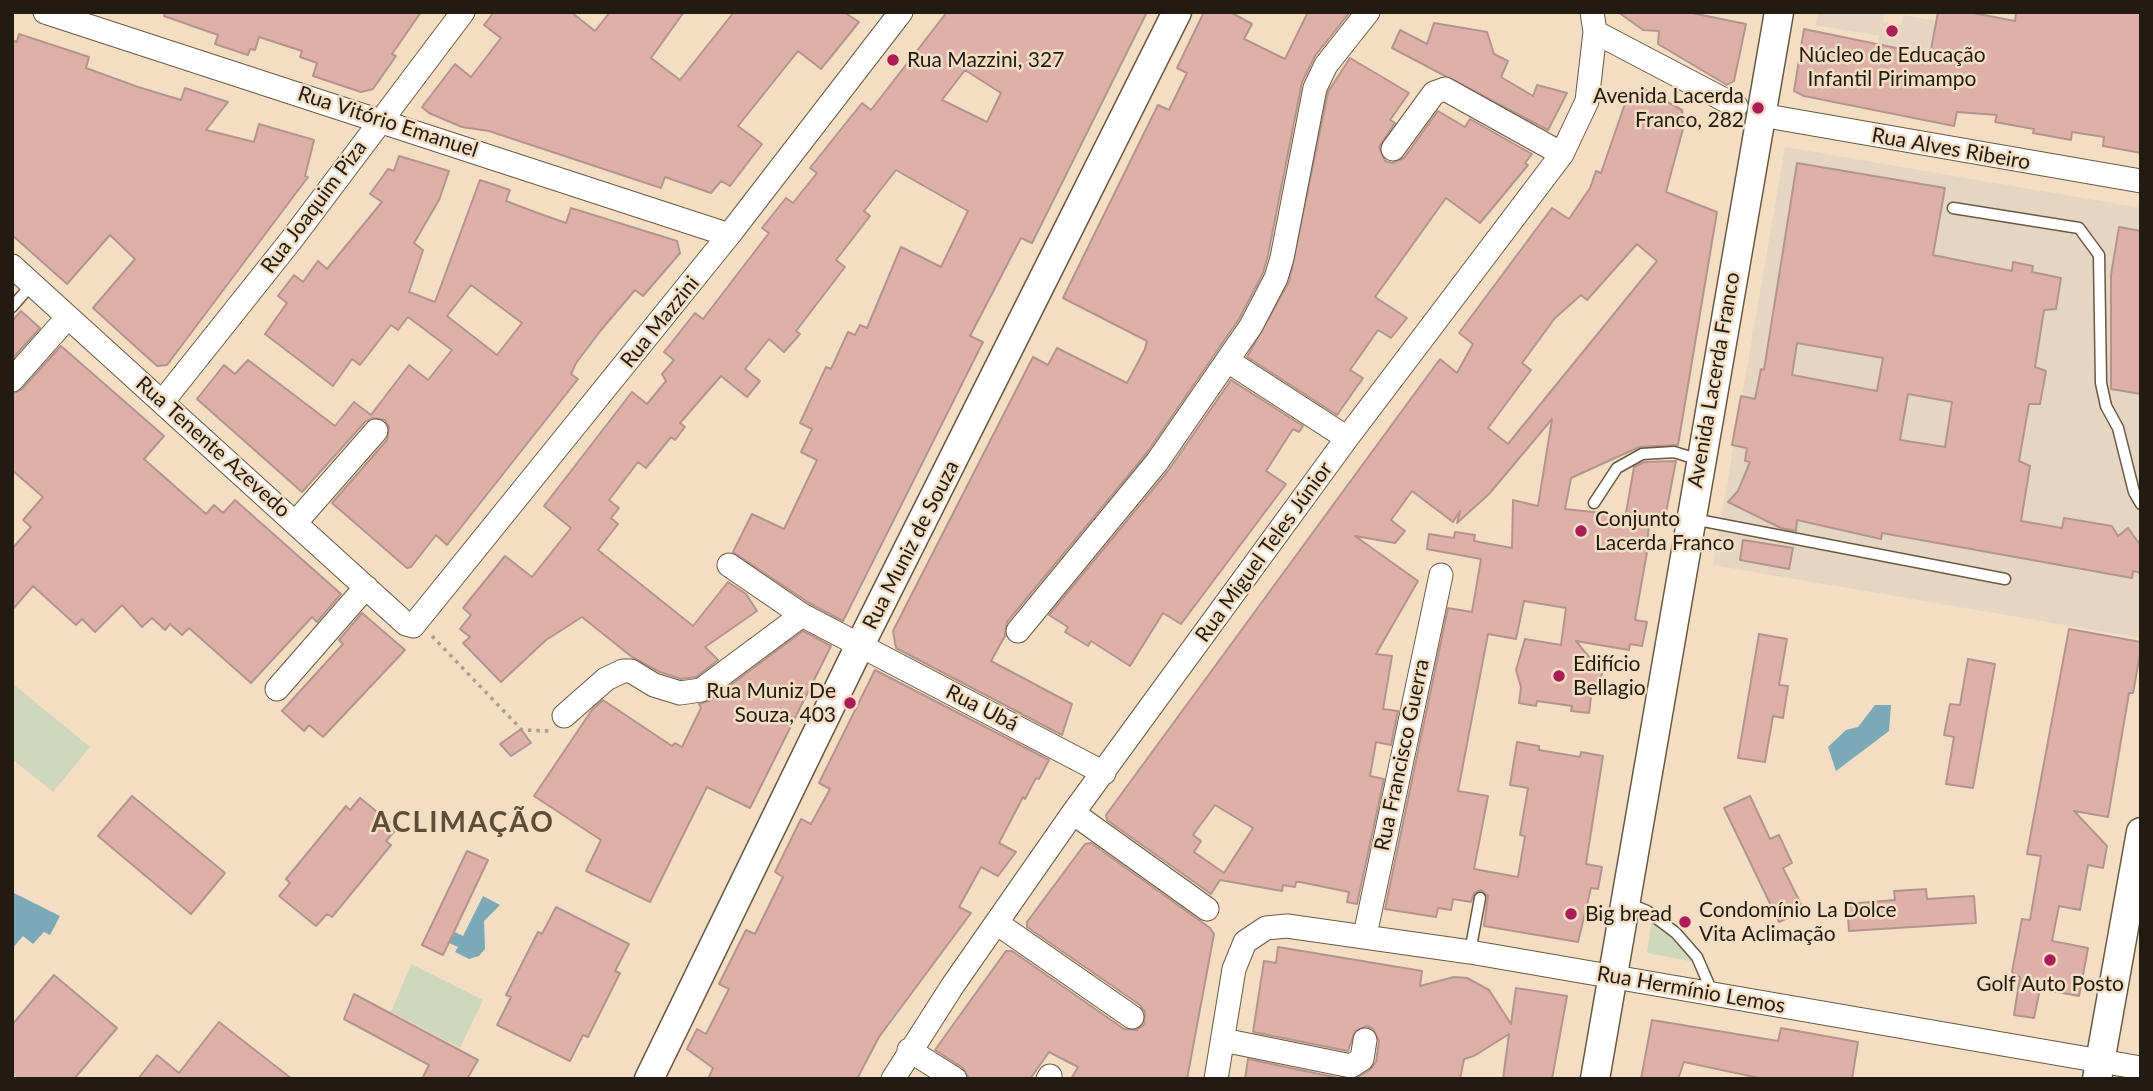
<!DOCTYPE html>
<html>
<head>
<meta charset="utf-8">
<style>
  body { margin:0 }
  #map { position:relative; width:2153px; height:1091px; overflow:hidden; background:#f3dec4; font-family:Lato,sans-serif }
  canvas { display:block }
  .frame { position:absolute; inset:0; border:14px solid #221b12; pointer-events:none }
</style>
</head>
<body>
<div id="map">
<canvas width="2153" height="1091"></canvas>
<div class="frame"></div>
</div>
<script>
const ctx = document.querySelector('canvas').getContext('2d');
ctx.lineJoin = 'round';
function paint(path, color) {
  ctx.fillStyle = color;
  ctx.fill(path, 'evenodd');
}
function poly(rows) {
  const path = new Path2D();
  for (const r of rows) {
    path.moveTo(r[0], r[1]);
    for (let i = 2; i < r.length; i += 2) path.lineTo(r[i], r[i + 1]);
  }
  return path;
}
function trace(path, color, width, dash) {
  ctx.strokeStyle = color;
  ctx.lineWidth = width;
  ctx.lineCap = dash ? 'butt' : 'round';
  ctx.setLineDash(dash || []);
  ctx.stroke(path);
}
function label(font, color, halo, rows, align = 'center') {
  ctx.font = font + ' Lato,sans-serif';
  ctx.lineWidth = 5;
  ctx.setLineDash([]);
  ctx.textBaseline = 'middle';
  ctx.strokeStyle = halo;
  ctx.fillStyle = color;
  for (const [text, x, y, turn = 0] of rows) {
    ctx.save();
    ctx.translate(x, y);
    ctx.rotate((+turn || 0) * Math.PI / 180);
    ctx.textAlign = isNaN(turn) ? turn : align;
    if (halo) ctx.strokeText(text, 0, 0);
    ctx.fillText(text, 0, 0);
    ctx.restore();
  }
}
const education = poly([
  [1818,12,1884,12,1883,22,1901,25,1903,15,1936,21,1930,55,1878,44,1879,36,1816,25]
]);
const medical = poly([
  [1785,147,2141,208,2141,638,1713,565]
]);
const green = poly([
  [12,683,90,747,53,792,12,759],
  [1652,918,1695,962,1647,953],
  [411,964,483,1000,460,1048,391,1012]
]);
const water = poly([
  [1875,705,1891,705,1889,731,1836,771,1828,747,1846,730,1858,727],
  [12,892,60,916,50,935,44,932,33,944,23,936,12,949],
  [483,896,500,905,484,921,485,949,479,956,469,959,455,952,458,947,449,943,455,932,463,936]
]);
const building = poly([
  [165,12,421,12,392,54,396,56,373,89,361,92,313,76,317,63,300,57,302,51,259,37,255,50,250,49,248,55,215,44,218,35,164,16,165,12],
  [494,12,571,12,595,31,610,12,684,12,651,58,680,80,734,12,844,12,859,22,821,69,798,51,738,126,762,144,730,186,721,181,711,193,665,177,661,188,489,131,462,127,429,113,422,107,455,64,471,77,501,38,484,25,494,12],
  [947,12,1147,12,1032,243,1021,238,970,336,983,342,843,621,809,603,733,552,752,514,784,529,817,460,801,452,812,429,800,423,826,367,831,369,848,332,855,335,860,325,867,328,901,247,941,267,968,211,896,170,864,211,870,216,836,260,845,267,796,331,800,334,784,352,769,339,745,369,760,381,747,397,721,376,680,423,685,427,675,440,671,437,646,468,638,462,609,500,619,508,611,518,618,524,598,550,693,626,728,582,746,594,757,611,705,647,718,660,696,677,681,679,660,672,632,657,582,617,546,640,501,682,463,643,470,637,460,629,471,615,463,608,505,556,532,577,571,528,544,506,632,392,647,404,666,381,662,374,674,360,664,352,695,313,703,319,769,233,762,228,786,198,793,203,817,173,810,168,862,103,871,110,947,12],
  [965,70,1001,93,987,122,942,100,965,70],
  [1204,12,1230,12,1252,24,1244,39,1285,59,1308,12,1350,12,1315,56,1302,82,1268,255,1263,273,1239,319,1146,454,1007,622,1005,636,991,661,1072,704,1062,735,896,648,893,631,1033,357,1048,365,1057,348,1127,383,1145,349,1147,341,1063,298,1158,105,1169,110,1187,73,1177,68,1204,12],
  [1618,12,1687,12,1746,24,1734,81,1727,85,1658,44,1659,31,1643,30,1618,12],
  [1938,12,1968,12,2015,21,2016,12,2141,12,2141,153,2103,146,2104,137,2072,132,2071,140,2033,133,2034,129,1995,122,1997,115,1957,112,1954,126,1804,96,1794,91,1804,29,1930,55,1938,12],
  [1434,23,1487,32,1494,54,1508,61,1501,77,1533,96,1537,85,1567,93,1548,130,1392,48,1400,30,1427,44,1434,23],
  [19,34,89,57,86,68,138,87,181,100,185,88,228,102,206,130,254,142,259,124,314,140,305,176,308,177,167,365,157,366,93,308,135,259,110,235,67,284,12,235,12,40,17,42,19,34],
  [1350,58,1409,93,1390,120,1395,123,1379,147,1385,161,1392,163,1404,158,1438,111,1465,127,1470,119,1532,154,1525,163,1528,165,1480,223,1446,198,1375,297,1407,318,1391,338,1378,330,1350,370,1363,378,1337,415,1247,357,1289,282,1328,92,1350,58],
  [1642,88,1682,110,1684,125,1666,192,1717,212,1678,445,1639,447,1571,478,1565,509,1603,513,1625,519,1634,467,1644,462,1676,461,1664,523,1649,521,1647,552,1635,620,1647,622,1642,646,1630,644,1629,650,1576,641,1602,673,1597,693,1591,697,1589,713,1571,711,1572,706,1537,701,1536,706,1519,703,1521,687,1516,670,1525,639,1561,645,1566,608,1524,601,1516,639,1488,634,1458,791,1488,796,1474,869,1518,877,1525,836,1520,835,1528,788,1510,785,1517,742,1539,746,1539,750,1580,757,1581,752,1603,756,1586,864,1602,867,1598,889,1591,888,1578,942,1484,926,1488,896,1481,890,1474,893,1471,902,1453,899,1451,910,1438,908,1436,917,1385,909,1448,608,1472,612,1481,559,1427,549,1429,534,1454,538,1455,532,1475,535,1474,541,1512,548,1513,500,1538,506,1552,419,1489,494,1457,523,1460,511,1453,522,1412,491,1391,520,1405,531,1395,543,1355,536,1418,581,1376,654,1392,656,1383,709,1398,711,1391,745,1376,742,1370,776,1384,779,1357,904,1347,902,1349,892,1300,882,1296,882,1295,887,1283,885,1282,891,1220,880,1211,894,1107,820,1106,815,1440,359,1457,373,1473,344,1459,333,1552,208,1569,219,1590,188,1596,171,1601,173,1627,98,1634,101,1642,88],
  [1637,244,1657,261,1508,444,1488,428,1531,370,1522,363,1555,318,1581,295,1587,300,1637,244],
  [1215,805,1253,828,1224,873,1194,852,1201,841,1193,835,1215,805],
  [399,156,449,171,439,200,414,243,423,250,409,292,435,302,480,180,510,190,506,201,535,212,566,223,571,208,677,241,680,253,643,296,635,290,601,330,576,363,571,374,578,379,447,545,436,535,411,567,407,568,332,503,387,440,389,427,385,420,372,418,365,422,302,492,197,399,224,365,235,374,248,360,335,426,354,402,371,415,409,365,428,380,452,350,408,317,398,330,391,325,360,365,352,359,333,386,265,334,287,303,278,296,294,275,303,282,318,261,327,269,382,202,370,194,388,169,394,171,399,156],
  [471,285,522,323,497,355,447,316,471,285],
  [1797,163,1945,188,1933,255,2012,271,2013,262,2033,266,2032,272,2061,278,2056,309,2044,310,2035,367,2046,371,2040,404,2029,404,2019,461,2030,466,2021,521,2062,528,2064,518,2112,526,2118,536,2128,528,2141,546,2141,573,2133,571,2132,578,1882,533,1881,539,1797,520,1796,531,1781,528,1728,502,1738,491,1750,462,1745,461,1747,448,1732,445,1741,396,1755,399,1761,369,1764,370,1797,163],
  [1797,343,1883,358,1877,391,1792,375,1797,343],
  [1908,394,1952,402,1945,447,1900,440,1908,394],
  [2119,227,2141,231,2141,394,2111,389,2111,275,2119,227],
  [21,311,40,328,12,359,12,321,21,311],
  [61,346,164,436,144,459,206,514,214,505,223,513,235,500,341,594,317,622,312,617,251,683,189,628,182,635,170,624,165,630,152,618,142,627,122,605,95,632,82,619,76,625,33,586,12,610,12,549,31,527,23,520,43,497,12,470,12,394,22,389,61,346],
  [1231,380,1303,426,1299,432,1293,429,1266,471,1286,484,1181,624,1163,613,1130,666,1091,641,1088,646,1065,632,1068,627,1049,615,1168,471,1231,380],
  [1743,540,1793,548,1789,569,1740,560,1743,540],
  [362,613,405,650,323,737,309,725,304,731,282,711,343,644,339,640,362,613],
  [2069,629,2141,642,2141,648,2133,693,2129,693,2108,817,2074,811,2107,846,2103,868,2088,865,2080,910,2059,906,2052,941,2088,948,2079,996,2040,989,2034,1018,2014,1015,2020,977,2012,972,2022,919,2030,920,2041,856,2027,854,2069,629],
  [803,631,831,646,750,808,707,787,650,902,586,871,601,840,534,796,592,710,603,700,672,746,675,743,682,747,701,708,699,704,709,701,803,631],
  [1759,634,1787,639,1779,685,1788,686,1783,718,1773,716,1765,762,1738,758,1759,634],
  [1968,659,1995,664,1973,788,1946,784,1954,737,1944,735,1950,704,1960,705,1968,659],
  [875,670,1049,760,1039,779,1036,778,1025,799,1023,797,999,843,1016,852,998,876,981,867,959,907,971,913,879,1037,857,1079,708,1079,713,1068,687,1049,697,1029,706,1034,729,989,719,984,746,930,755,934,783,877,775,872,801,819,811,824,830,789,819,783,875,670],
  [521,729,531,743,511,756,500,744,521,729],
  [132,796,225,873,191,914,98,836,132,796],
  [1750,796,1770,839,1779,835,1792,863,1783,868,1804,910,1779,922,1724,808,1750,796],
  [360,798,397,828,386,841,391,845,332,917,327,914,316,926,279,896,290,883,286,879,346,806,350,810,360,798],
  [1091,843,1210,928,1214,934,1187,1079,1071,1079,1078,1067,1049,1052,1030,1079,969,1079,963,1068,935,1050,1006,951,1012,951,1124,1029,1137,1030,1144,1024,1145,1012,1140,1005,1027,927,1027,922,1085,844,1091,843],
  [467,851,488,860,443,955,422,945,467,851],
  [1926,889,1927,899,1974,896,1976,923,1849,931,1847,904,1895,900,1894,891,1926,889],
  [556,907,629,944,615,971,620,973,588,1037,583,1035,570,1061,497,1025,511,997,506,995,538,932,542,934,556,907],
  [1278,947,1422,971,1420,986,1454,977,1467,978,1489,990,1511,1024,1516,988,1567,996,1552,1079,1503,1079,1509,1034,1474,1056,1464,1059,1460,1079,1354,1079,1370,1070,1376,1062,1379,1041,1373,1029,1367,1026,1355,1031,1348,1051,1253,1032,1264,961,1276,963,1278,947],
  [54,975,117,1028,74,1079,12,1079,12,1025,54,975],
  [354,994,478,1060,467,1079,422,1079,429,1065,344,1019,354,994],
  [1652,1020,1778,1041,1781,1028,1858,1042,1852,1079,1764,1079,1684,1062,1678,1079,1641,1079,1652,1020],
  [219,1022,292,1079,138,1079,157,1055,179,1073,219,1022],
  [1248,1059,1343,1079,1245,1079,1248,1059]
]);
const path = poly([
  [432,636,522,730,549,731]
]);
const service = poly([
  [1953,208,2079,228,2099,255,2101,383,2106,406,2118,428,2134,492,2141,504],
  [12,307,32,284],
  [1594,503,1617,468,1642,454,1674,452,1700,460],
  [1693,519,2005,579],
  [1627,903,1647,911,1676,933,1697,957,1713,994],
  [1470,952,1480,898]
]);
const minor = poly([
  [45,12,729,235],
  [1595,32,1736,106],
  [1761,115,2141,181],
  [1393,149,1434,93,1445,89,1562,154],
  [12,266,406,624,413,626,729,235,901,12],
  [1228,361,1347,438],
  [12,380,68,317],
  [163,401,292,239,463,12],
  [296,522,376,431],
  [729,565,802,615,1104,773],
  [1018,631,1157,462,1251,326,1276,278,1282,258,1315,88,1326,65,1368,12],
  [277,689,366,587],
  [564,716,606,679,623,671,631,671,654,685,680,693,701,690,802,615],
  [1073,813,1207,909],
  [998,924,1132,1017],
  [1365,935,1441,575],
  [1223,1040,1351,1066,1362,1059,1365,1040],
  [909,1050,955,1079],
  [893,1079,953,985,1073,813,1347,438,1562,154,1587,101,1595,32,1592,12],
  [1048,1079,1050,1076],
  [1216,1079,1234,969,1245,942,1266,928,1287,926,1470,952,2141,1068]
]);
const tertiary = poly([
  [649,1079,860,645,1177,12],
  [1595,1079,1779,12],
  [2097,1079,2141,832]
]);
const markers = [
  [1892,31,7,"#ac1d58"],
  [893,60,7,"#ac1d58"],
  [1758,108,7,"#ac1d58"],
  [1581,531,7,"#ac1d58"],
  [1559,676,7,"#ac1d58"],
  [850,703,7,"#ac1d58"],
  [1571,914,7,"#ac1d58"],
  [1685,922,7,"#ac1d58"],
  [2050,960,7,"#ac1d58"]
];
const poiNames = [
  ["Núcleo de Educação",1892,55,"center"],
  ["Infantil Pirimampo",1892,79,"center"],
  ["Rua Mazzini, 327",907,60],
  ["Avenida Lacerda",1744,96,"right"],
  ["Franco, 282",1744,120,"right"],
  ["Conjunto",1595,519],
  ["Lacerda Franco",1595,543],
  ["Edifício",1573,664],
  ["Bellagio",1573,688],
  ["Rua Muniz De",836,691,"right"],
  ["Souza, 403",836,715,"right"],
  ["Condomínio La Dolce",1699,910],
  ["Vita Aclimação",1699,934],
  ["Big bread",1585,914],
  ["Golf Auto Posto",2050,984,"center"]
];
const streetNames = [
  ["Rua Vitório Emanuel",388,122,18],
  ["Rua Alves Ribeiro",1951,149,10],
  ["Rua Joaquim Piza",314,207,-53],
  ["Rua Mazzini",660,322,-51],
  ["Avenida Lacerda Franco",1714,380,-80],
  ["Rua Tenente Azevedo",213,447,42],
  ["Rua Muniz de Souza",911,545,-63],
  ["Rua Miguel Teles Júnior",1264,552,-54],
  ["Rua Ubá",982,708,27],
  ["Rua Francisco Guerra",1402,755,-78],
  ["Rua Hermínio Lemos",1691,990,10]
];
const districtNames = [
  ["ACLIMAÇÃO",463,823]
];
paint(education, '#e7d4c4');
paint(medical, '#e5d5c3');
paint(green, '#cfd7bd');
paint(water, '#7ca9b8');
paint(building, '#ddb1a9');
trace(building, '#b5948e', 2);
trace(service, '#6a5942', 13);
trace(minor, '#6a5942', 25);
trace(tertiary, '#6a5942', 31);
trace(path, '#af9f8a', 3.5, [3.5, 5]);
trace(service, '#fff', 10);
trace(minor, '#fff', 23);
trace(tertiary, '#fff', 28);
for (const [x, y, r, color] of markers) {
  const dot = new Path2D();
  dot.arc(x, y, r, 0, 2 * Math.PI);
  ctx.fillStyle = color;
  ctx.fill(dot);
  trace(dot, '#f3dec4', 2.5);
}
label('21px', '#221b12', '#f3dec4', poiNames, 'left');
label('21px', '#221b12', '#f3dec4', streetNames);
ctx.letterSpacing = '2px';
label('bold 28px', '#5e4e37', '#f3dec4', districtNames);
ctx.letterSpacing = '0px';
</script>
</body>
</html>
